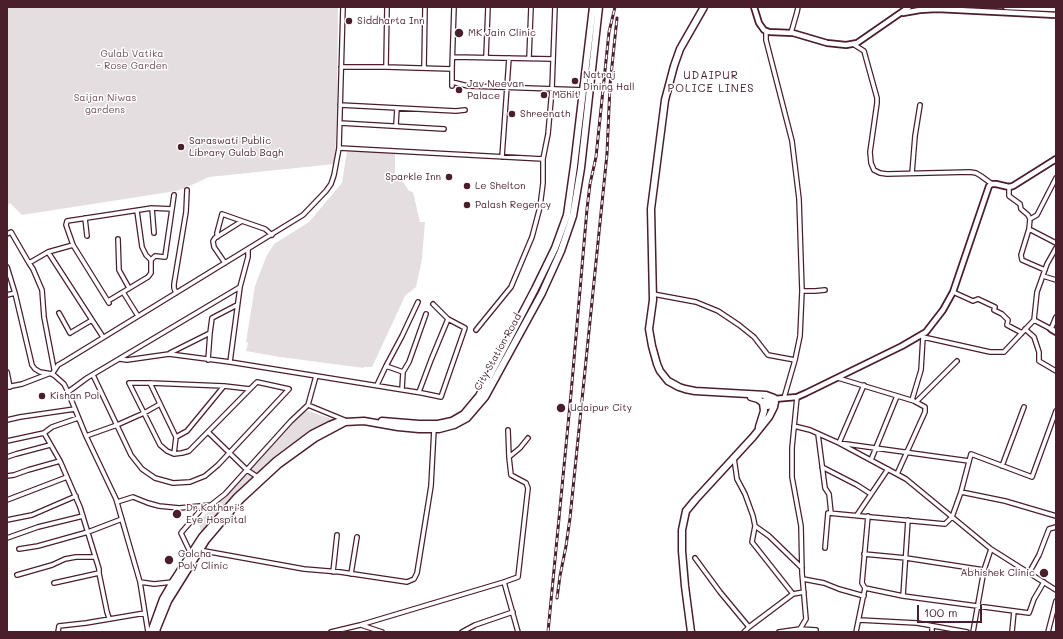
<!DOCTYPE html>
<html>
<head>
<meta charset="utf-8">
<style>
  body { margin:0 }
  #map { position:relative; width:1063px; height:639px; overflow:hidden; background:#fff; font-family:Mali,sans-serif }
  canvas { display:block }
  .frame { position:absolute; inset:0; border:8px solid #4a1f2b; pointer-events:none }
  .scale { position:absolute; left:917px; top:605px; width:65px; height:18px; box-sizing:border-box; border:2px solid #4a1f2b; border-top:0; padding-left:5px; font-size:12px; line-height:14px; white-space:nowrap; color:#4a1f2b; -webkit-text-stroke:3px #fff; paint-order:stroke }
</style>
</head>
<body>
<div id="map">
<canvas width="1063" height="639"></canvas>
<div class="frame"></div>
<div class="scale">100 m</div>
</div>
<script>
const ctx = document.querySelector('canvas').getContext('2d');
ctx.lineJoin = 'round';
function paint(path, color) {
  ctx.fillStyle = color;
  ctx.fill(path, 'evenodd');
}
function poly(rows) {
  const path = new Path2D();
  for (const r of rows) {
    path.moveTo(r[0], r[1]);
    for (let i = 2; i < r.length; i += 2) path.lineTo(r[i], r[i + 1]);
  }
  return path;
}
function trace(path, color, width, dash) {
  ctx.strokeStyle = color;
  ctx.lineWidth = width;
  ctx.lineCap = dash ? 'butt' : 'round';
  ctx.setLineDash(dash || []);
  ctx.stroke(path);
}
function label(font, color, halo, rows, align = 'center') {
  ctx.font = font + ' Mali,sans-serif';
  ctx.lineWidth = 3;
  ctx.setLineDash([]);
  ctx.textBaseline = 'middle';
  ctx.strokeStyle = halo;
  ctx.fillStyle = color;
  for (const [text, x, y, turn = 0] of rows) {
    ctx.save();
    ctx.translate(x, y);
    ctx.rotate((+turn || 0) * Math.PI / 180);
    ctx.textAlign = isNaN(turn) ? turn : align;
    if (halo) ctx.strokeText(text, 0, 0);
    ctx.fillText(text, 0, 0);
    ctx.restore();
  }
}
const green = poly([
  [7,7,338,7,337,105,335,164,209,177,185,188,176,191,22,215,10,203,7,206],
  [347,151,395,153,395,175,401,175,403,182,409,191,413,192,420,222,425,222,422,259,416,287,405,296,372,367,364,367,364,368,280,357,246,351,248,343,246,342,255,286,266,257,274,244,309,222,342,183],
  [308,411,335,420,313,431,283,450,238,491,202,534,199,524,201,519,261,459,302,413]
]);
const minor = poly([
  [766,31,766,40,792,141,799,199,802,291,800,336,795,360,784,398],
  [791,33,797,12,798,7],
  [853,44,864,51,877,98,877,103,870,152,871,163,874,170,880,173,887,174,970,172,976,173,981,176,992,184],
  [453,57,553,59],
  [486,57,488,7],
  [529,58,531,7],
  [341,67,386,67,387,7],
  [386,67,452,69,454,7],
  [424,68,425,7],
  [452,82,468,86,585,90],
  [452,86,452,69],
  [340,105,456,111,465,110],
  [340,123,444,129],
  [396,125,397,108],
  [339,148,543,159],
  [502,157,509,58],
  [912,173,915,136,920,105],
  [1009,187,1009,196,1020,204,1021,209,1028,215,1030,219,1029,229,1056,243],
  [152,208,154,233],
  [172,209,174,195],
  [85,218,87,236],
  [1030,219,1037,215,1056,178],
  [1029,229,1021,255,1022,260,1045,270],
  [7,234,11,232,29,263],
  [217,237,217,233,222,214,242,221],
  [118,239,119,270,129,288],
  [48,252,103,337],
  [225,263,214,247,213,241,215,238,242,221,265,229,272,235],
  [7,267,15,293,32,365,35,369,40,372,52,374,55,376,64,384,68,392,86,436,116,499,140,582,148,632],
  [1043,276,1056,280],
  [240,287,230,362,422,393,441,397,465,328,448,319,433,304],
  [802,291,815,291,825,290],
  [123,292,138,316],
  [953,292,973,301,978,299,995,307,994,310,1002,314,1008,320,1007,325,1022,333],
  [176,293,174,288,174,284,186,212,187,190],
  [653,294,696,302,718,311,739,325,754,337,768,355,795,360],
  [7,295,15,293],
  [108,301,148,277,151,273,151,260,146,255,142,247,137,211],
  [109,303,73,245,66,225,67,221,152,208,172,209,165,257,155,256,151,260],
  [59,313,70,333,92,320],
  [1034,320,1037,292,1047,264,1056,248],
  [1025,329,1034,337,1039,352,1039,361,1056,371],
  [476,330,511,287,532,237,540,207,543,183,543,159,548,134,552,89,555,7],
  [921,335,923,337,990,352,1004,352,1034,320,1051,329,1056,317],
  [170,353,210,333,212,318,237,305],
  [120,359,127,360,169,354,230,362],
  [208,360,210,333],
  [386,366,402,336,418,302],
  [54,369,44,317,42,290,33,269,29,263,48,252,73,245],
  [7,372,10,387],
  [52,374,58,365,65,361,303,215,326,191,331,184,334,175,339,148,343,7],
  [93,375,131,455,142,469,155,478,173,483,190,482,205,476,218,465,289,389,257,382,189,451,182,453,174,454,167,451,160,445,129,383,150,383,224,386,187,431,176,437],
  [838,378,914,401,925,407,925,412,897,474],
  [150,383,176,437,174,454],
  [377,385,386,366,403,372,409,362,426,314],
  [864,385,839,443,969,461],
  [224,386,250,389],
  [7,387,22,384,48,374],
  [402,389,403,372],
  [68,392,87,378,240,287,248,257,248,249],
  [419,392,431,360,448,319],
  [797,397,792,448,792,477,801,526,802,573,806,619,800,629],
  [912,400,921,370,923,337],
  [916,402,957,361],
  [308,405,316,376],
  [1056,411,1032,477,971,454,961,492,1005,501,1056,516],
  [7,420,20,417,75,409],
  [794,426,810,430,839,443,906,479,991,549,1056,590],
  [508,430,509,457,520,448,528,438],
  [208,432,247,470,259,478],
  [44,433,60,461,80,507,99,569,99,573,107,612,109,618],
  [818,434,825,488,829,494,831,513],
  [86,436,117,425,144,413,160,404],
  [7,441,44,433,52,427,78,418],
  [7,457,16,454,50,445],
  [509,457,511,475,526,483,528,488,518,577,504,582,518,632],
  [734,458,737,479,745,494,753,516,755,526,752,542,793,594],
  [871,460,897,396],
  [1002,466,1024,407],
  [822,467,857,485,871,494],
  [7,476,14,475,28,470,60,461],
  [7,500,67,477],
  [117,502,133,497,148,503,159,506,179,508,211,505,225,494,291,421,308,405,347,421],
  [857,515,888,469],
  [7,520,32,515,76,496],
  [755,526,769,536,802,568],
  [7,538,38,527,83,516],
  [825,548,828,513,945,524,952,517,961,492],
  [19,549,38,546,88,532,122,519],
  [199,550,304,569,340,572,407,582,414,579,417,573,431,486,434,429],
  [191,554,181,533,204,506],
  [864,554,906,558,984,570],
  [695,558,720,592,749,627],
  [333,572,337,535],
  [1029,573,1039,555,1049,529,1056,527],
  [351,574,357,537],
  [17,575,52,565,65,559,76,557,95,557],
  [803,579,824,583,839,589,864,596],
  [140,582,154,584,173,582],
  [54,583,99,573],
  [865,588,903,596,1029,613,1034,599,1044,582],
  [903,596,908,520],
  [859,620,917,623,967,632],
  [361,625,382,632],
  [58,632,59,626,86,623,145,613],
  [331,632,360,625,504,582],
  [462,632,475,625,513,612],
  [744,632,749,627,793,594,804,592],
  [779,632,800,629,816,630,816,632],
  [856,632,865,588,862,583,868,516],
  [932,632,932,626],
  [973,632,984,570,991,549],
  [1012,632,1014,611],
  [1048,632,1056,601]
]);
const tertiary = poly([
  [754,7,759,23,764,30,769,32,793,33,827,43,846,45,857,43,909,7],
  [1006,7,1056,9],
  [903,13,920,10,937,9,1056,15],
  [1051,329,1056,332],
  [774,399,797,397,806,393,902,346,926,332,943,310,953,292,989,186,992,184,996,184,1009,187,1013,186,1056,159]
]);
const primary = poly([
  [751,397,758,399,763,403,764,411,759,427],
  [774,399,774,402,771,405,767,406,763,403,766,400,774,399],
  [382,421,419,424,438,424,452,421,464,414,479,396,535,289,555,248,567,215,574,166,593,7],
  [151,632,163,599,173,582,202,537,237,497,276,461,312,434,330,425,340,421],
  [156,632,157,628,168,601,206,540,240,500,279,464,315,438,345,422,364,421,398,427,419,429,439,429,454,425,467,418,485,397,542,293,561,251,573,216,581,168,599,7],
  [691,632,685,586,682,551,682,530,686,511,696,499,753,437,769,417,774,407,775,402,774,398,766,395,695,391,685,389,679,387,668,381,660,371,657,364,652,346,649,329,653,300,651,209,665,100,674,66,680,49,704,7]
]);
const rail = poly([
  [557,598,560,576,566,546,570,518,607,154,610,85,617,18],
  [548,632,571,394,587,209,590,184,596,157,609,32,615,7]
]);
const markers = [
  [349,21,4,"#4a1f2b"],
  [459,33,5,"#4a1f2b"],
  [575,81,4,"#4a1f2b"],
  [459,90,4,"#4a1f2b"],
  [544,95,4,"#4a1f2b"],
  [512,114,4,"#4a1f2b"],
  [181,147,4,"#4a1f2b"],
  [449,177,4,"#4a1f2b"],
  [467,186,4,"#4a1f2b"],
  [467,205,4,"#4a1f2b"],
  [42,396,4,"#4a1f2b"],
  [561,408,5,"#4a1f2b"],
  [177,514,5,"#4a1f2b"],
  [169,560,5,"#4a1f2b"],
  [1044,573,5,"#4a1f2b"]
];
const poiNames = [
  ["Siddharta Inn",357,21],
  ["MK Jain Clinic",468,33],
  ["Natraj",583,75],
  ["Dining Hall",583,87],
  ["Jav Neevan",467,84],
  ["Palace",467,96],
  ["Mohit",552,95],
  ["Shreenath",520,114],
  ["Saraswati Public",189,141],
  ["Library Gulab Bagh",189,153],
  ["Sparkle Inn",441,177,"right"],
  ["Le Shelton",475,186],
  ["Palash Regency",475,205],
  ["Kishan Pol",50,396],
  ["Udaipur City",570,408],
  ["Dr.Kothari's",186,508],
  ["Eye Hospital",186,520],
  ["Golcha",178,554],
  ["Poly Clinic",178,566],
  ["Abhishek Clinic",1035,573,"right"]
];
const parkNames = [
  ["Gulab Vatika",132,54],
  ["- Rose Garden",132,66],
  ["Saijan Niwas",105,98],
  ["gardens",105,110]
];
const streetNames = [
  ["City Station Road",498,352,-61]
];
const neighbourhoodNames = [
  ["UDAIPUR",711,76],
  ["POLICE LINES",711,89]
];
paint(green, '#e5dee0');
trace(minor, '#4a1f2b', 6);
trace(tertiary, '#4a1f2b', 8);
trace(primary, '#4a1f2b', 9);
trace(minor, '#fff', 3.5);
trace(tertiary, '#fff', 4.5);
trace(primary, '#fff', 6);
trace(rail, '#4a1f2b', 3);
trace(rail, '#fff', 1.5, [4.5]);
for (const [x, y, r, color] of markers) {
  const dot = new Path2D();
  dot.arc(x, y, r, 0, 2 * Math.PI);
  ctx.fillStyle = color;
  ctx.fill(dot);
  trace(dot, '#fff', 1.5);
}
label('10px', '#4a1f2b', '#fff', poiNames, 'left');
label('10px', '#714f58', '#fff', parkNames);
label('10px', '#4a1f2b', '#fff', streetNames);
ctx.letterSpacing = '1px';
label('11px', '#4a1f2b', '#fff', neighbourhoodNames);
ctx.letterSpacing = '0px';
</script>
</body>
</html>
